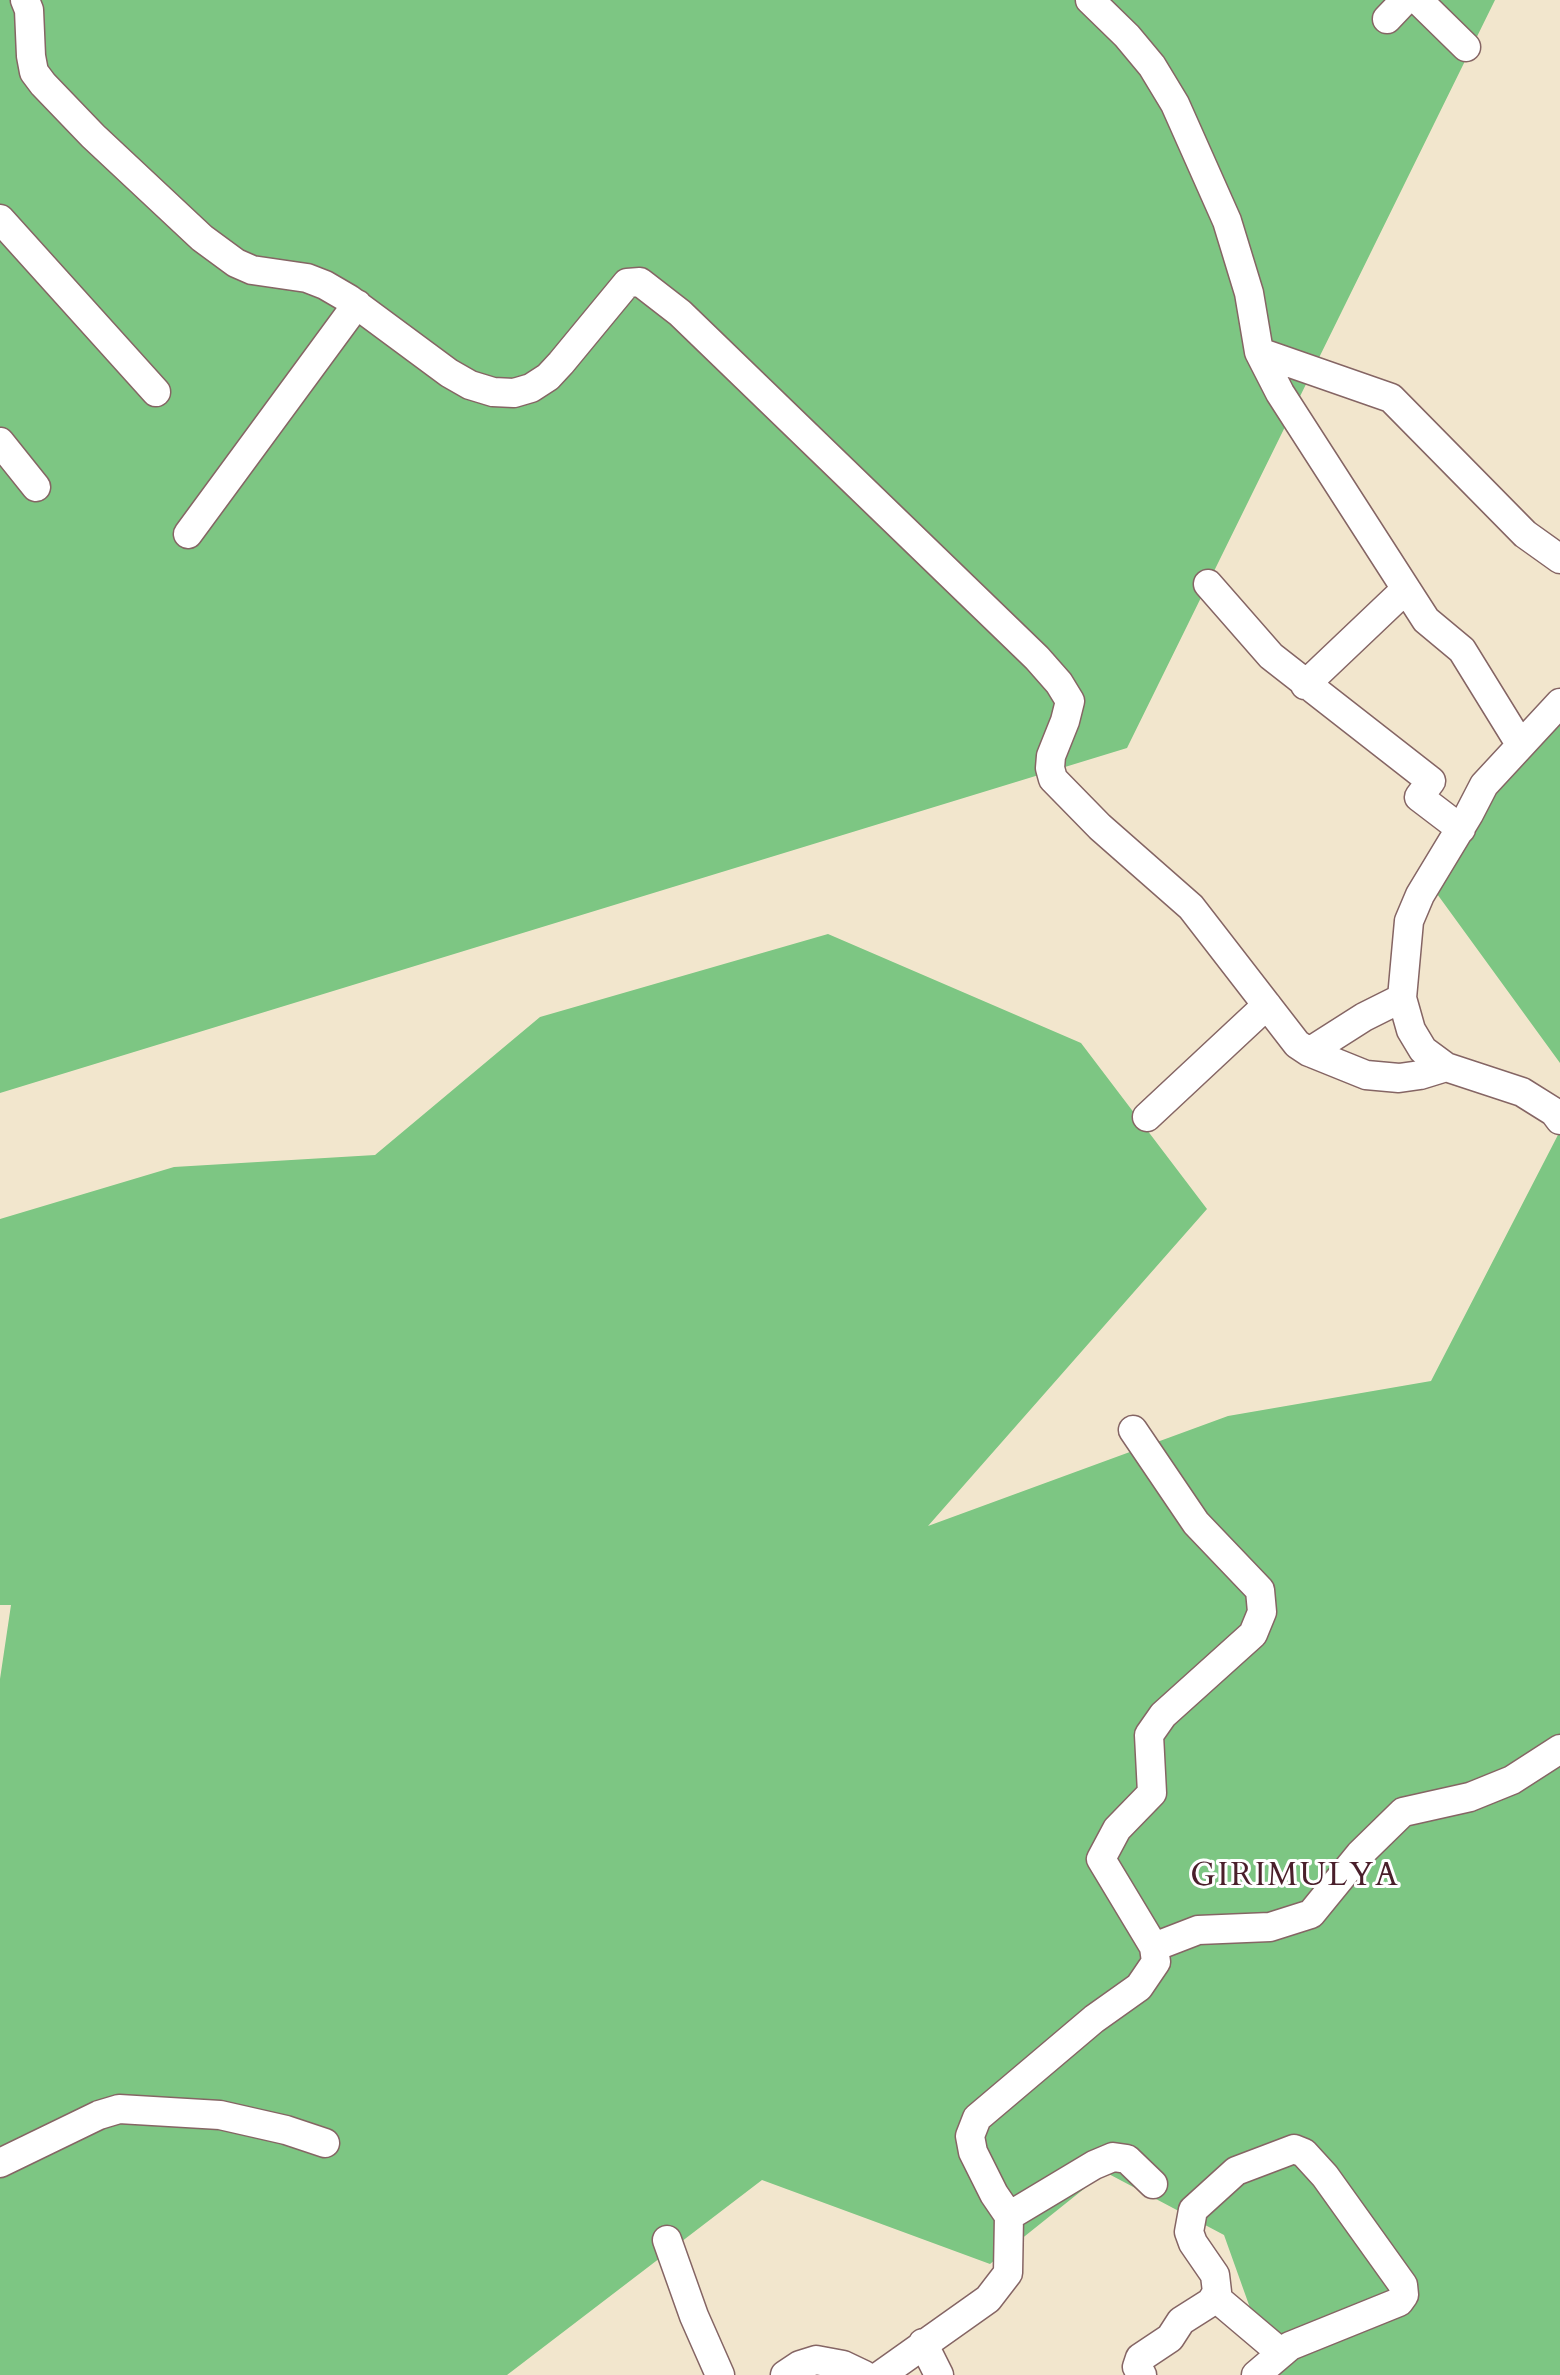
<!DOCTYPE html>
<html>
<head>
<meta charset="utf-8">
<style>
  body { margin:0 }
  canvas { display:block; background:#f2e6cd }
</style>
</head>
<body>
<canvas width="1560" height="2375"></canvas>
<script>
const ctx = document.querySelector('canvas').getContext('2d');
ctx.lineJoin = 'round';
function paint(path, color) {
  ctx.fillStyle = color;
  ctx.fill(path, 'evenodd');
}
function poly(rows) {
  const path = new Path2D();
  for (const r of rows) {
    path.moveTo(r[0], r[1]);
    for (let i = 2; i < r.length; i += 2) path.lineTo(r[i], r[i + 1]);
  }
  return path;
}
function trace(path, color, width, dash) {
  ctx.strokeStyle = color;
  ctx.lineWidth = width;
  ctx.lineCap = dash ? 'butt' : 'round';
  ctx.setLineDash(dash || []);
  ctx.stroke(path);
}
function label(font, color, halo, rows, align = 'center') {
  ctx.font = font + ' Cardo,serif';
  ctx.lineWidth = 6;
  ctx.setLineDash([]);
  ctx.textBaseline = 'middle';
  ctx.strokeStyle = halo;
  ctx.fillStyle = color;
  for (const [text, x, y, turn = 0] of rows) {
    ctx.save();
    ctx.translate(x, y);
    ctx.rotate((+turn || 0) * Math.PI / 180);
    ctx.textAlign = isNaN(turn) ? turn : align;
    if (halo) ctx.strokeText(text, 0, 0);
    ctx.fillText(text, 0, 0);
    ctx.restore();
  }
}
const green = poly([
  [0,0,1495,0,1127,748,0,1093],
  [1560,701,1560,1063,1424,876],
  [828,934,1081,1043,1207,1209,928,1526,1228,1416,1431,1381,1560,1131,1560,2375,1274,2375,1224,2235,1105,2172,990,2264,762,2180,507,2375,0,2375,0,1679,11,1605,0,1605,0,1219,174,1167,375,1155,540,1017]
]);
const minor = poly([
  [25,0,29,10,31,56,34,72,43,84,93,136,202,238,236,263,252,270,307,278,325,285,349,299,449,373,470,385,493,392,514,393,531,388,548,377,561,363,627,283,640,282,680,313,1037,658,1059,683,1070,701,1065,721,1051,756,1050,768,1053,779,1100,827,1191,907,1297,1044,1309,1052,1366,1075,1399,1078,1420,1075,1446,1067],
  [1090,0,1127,36,1152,66,1175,104,1227,221,1249,293,1259,352,1280,393,1426,620,1462,650,1520,744],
  [1418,0,1466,47],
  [1387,19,1405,0],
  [0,219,156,392],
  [1259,352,1391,398,1525,534,1560,559],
  [0,442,36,487],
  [188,534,357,304],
  [1208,584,1271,656,1431,781,1419,797,1461,829],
  [1305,685,1406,589],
  [1560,703,1484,785,1469,814,1420,895,1409,921,1402,998,1411,1030,1423,1050,1446,1067,1522,1092,1554,1112,1560,1120],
  [1309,1052,1364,1017,1402,998],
  [1147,1117,1267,1005],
  [1154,1947,1198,1930,1270,1927,1311,1914,1360,1854,1403,1812,1470,1797,1512,1780,1560,1749],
  [0,2163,99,2115,119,2109,220,2115,286,2130,325,2143],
  [1009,2216,1094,2165,1113,2157,1127,2159,1153,2184],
  [667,2240,694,2316,720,2375],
  [1215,2297,1280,2352],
  [923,2343,939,2375],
  [785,2375,800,2365,816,2360,843,2365,864,2375],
  [881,2375,988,2299,1008,2273,1009,2216,994,2194,973,2152,970,2136,977,2118,1094,2019,1139,1987,1156,1962,1154,1947,1101,1859,1117,1829,1152,1793,1149,1735,1163,1715,1253,1634,1262,1612,1260,1590,1196,1523,1133,1430],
  [1142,2375,1137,2367,1140,2358,1170,2338,1181,2321,1211,2302,1217,2292,1215,2275,1193,2243,1189,2232,1193,2210,1236,2171,1294,2149,1304,2153,1325,2176,1403,2285,1404,2295,1399,2302,1290,2346,1256,2375]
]);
const quarterNames = [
  ["GIRIMULYA",1295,1878]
];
paint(green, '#7dc683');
trace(minor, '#856564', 31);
trace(minor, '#fff', 28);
ctx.letterSpacing = '2px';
label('32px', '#4a1f2b', '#fff', quarterNames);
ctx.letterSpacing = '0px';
</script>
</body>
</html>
